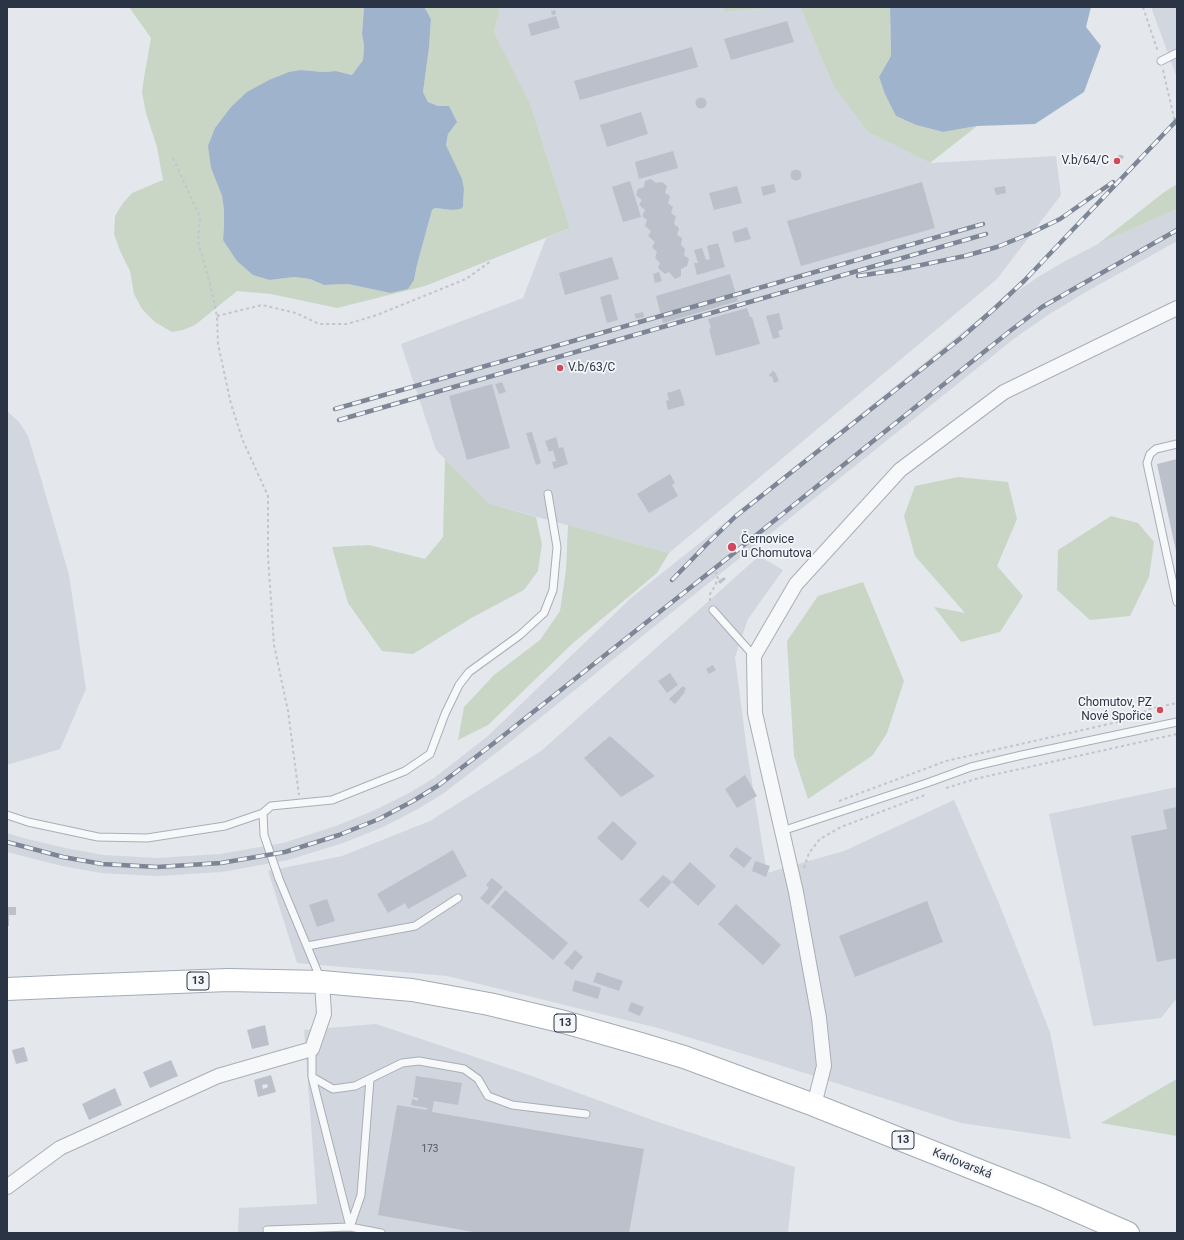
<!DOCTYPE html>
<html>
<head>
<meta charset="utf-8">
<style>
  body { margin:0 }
  #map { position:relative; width:1184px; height:1240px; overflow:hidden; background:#e4e7ec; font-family:Roboto,sans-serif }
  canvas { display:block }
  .frame { position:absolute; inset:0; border:8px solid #2b3445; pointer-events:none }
</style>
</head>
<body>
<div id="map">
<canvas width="1184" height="1240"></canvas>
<div class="frame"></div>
</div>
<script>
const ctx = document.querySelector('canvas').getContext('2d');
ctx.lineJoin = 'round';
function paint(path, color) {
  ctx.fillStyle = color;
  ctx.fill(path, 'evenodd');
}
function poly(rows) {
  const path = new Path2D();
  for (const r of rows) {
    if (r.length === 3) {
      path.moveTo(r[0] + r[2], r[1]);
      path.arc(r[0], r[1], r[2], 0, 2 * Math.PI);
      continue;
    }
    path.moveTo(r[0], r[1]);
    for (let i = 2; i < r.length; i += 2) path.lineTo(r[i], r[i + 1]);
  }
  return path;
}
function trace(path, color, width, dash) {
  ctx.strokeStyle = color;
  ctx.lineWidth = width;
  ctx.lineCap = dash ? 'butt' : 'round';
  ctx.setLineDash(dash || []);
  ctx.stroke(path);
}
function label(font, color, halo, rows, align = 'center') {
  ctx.font = font + ' Roboto,sans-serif';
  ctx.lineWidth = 3.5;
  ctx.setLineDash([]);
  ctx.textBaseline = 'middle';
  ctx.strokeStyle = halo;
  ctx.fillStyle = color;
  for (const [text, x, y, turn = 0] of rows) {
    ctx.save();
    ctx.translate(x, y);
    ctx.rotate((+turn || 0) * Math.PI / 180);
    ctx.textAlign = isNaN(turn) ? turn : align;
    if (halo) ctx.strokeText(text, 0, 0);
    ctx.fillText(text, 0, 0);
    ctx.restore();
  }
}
const built = poly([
  [500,7,722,7,725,12,778,7,800,7,834,87,868,132,930,163,1056,156,1061,195,997,279,669,553,490,504,436,450,401,344,523,298,546,238,570,228,530,103,494,32],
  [1151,7,1177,7,1177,78],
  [1177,209,1177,241,1086,292,1048,315,1015,338,500,750,444,793,418,809,383,827,343,843,288,860,222,872,157,876,101,873,62,866,7,852,7,833,23,838,65,848,104,855,157,858,220,854,283,843,336,826,375,810,409,793,434,778,488,736,631,598,985,314,1038,277,1067,260,1098,244],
  [7,411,19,422,28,436,42,482,69,575,86,689,60,749,7,765],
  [759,556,783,570,748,619,735,657,747,751,767,873,844,851,954,800,998,901,1050,1032,1071,1139,961,1123,770,1062,658,1028,447,976,297,963,268,871,342,856,430,821,541,751],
  [1177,787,1177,998,1161,1018,1093,1026,1049,814],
  [376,1024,529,1075,655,1121,795,1167,788,1233,238,1233,239,1208,317,1204,304,1030]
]);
const green = poly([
  [129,7,364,7,362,34,364,46,363,60,352,75,336,71,323,72,301,70,211,168,222,196,224,210,224,224,223,240,270,280,294,277,310,279,324,285,348,284,390,293,414,280,417,265,432,210,435,208,452,210,463,207,464,189,446,145,448,134,438,106,428,102,423,92,429,48,431,19,424,7,500,7,494,32,530,103,570,228,425,286,337,308,271,294,237,291,195,325,183,330,172,332,155,322,142,309,134,294,130,271,120,251,114,234,115,216,123,203,132,193,163,180,157,147,146,113,142,92,144,78,151,38],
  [722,7,778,7,725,12],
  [800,7,890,7,891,56,879,78,896,116,916,125,943,132,977,126,930,163,868,132,834,87],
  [1177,184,1177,209,1098,244,1163,193],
  [445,459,490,504,536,517,542,544,538,571,524,590,473,617,413,654,382,651,348,603,332,547,369,545,425,559,443,537],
  [958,477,1008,482,1017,519,997,566,1023,596,1000,632,961,642,934,607,965,613,915,556,904,516,915,486],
  [1111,516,1138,523,1154,542,1149,577,1130,616,1090,620,1057,590,1058,550],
  [568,525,669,553,657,573,573,643,488,725,458,740,464,707,494,675,540,640,560,611,566,570],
  [863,582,904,681,887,733,873,755,808,799,794,756,787,641,818,596],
  [1175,1080,1177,1080,1177,1136,1101,1123]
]);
const water = poly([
  [364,7,424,7,426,10,431,19,429,48,423,92,428,102,438,106,449,106,457,122,448,134,446,145,462,179,464,189,463,207,460,209,452,210,435,208,432,210,417,265,414,280,408,289,390,293,348,284,324,285,310,279,294,277,270,280,253,275,237,261,223,240,224,224,224,210,222,196,211,168,208,146,215,128,231,107,247,92,269,80,289,72,301,70,323,72,336,71,352,75,363,60,364,46,362,34],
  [890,7,1091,7,1086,27,1101,46,1084,92,1035,124,977,126,943,132,916,125,896,116,885,94,879,77,891,56]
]);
const building = poly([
  [555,10,556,14,552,15,551,11],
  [556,16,560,28,531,36,528,24],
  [787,21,794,42,731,60,724,39],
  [692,47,698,67,580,100,574,81],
  [701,103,5.5],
  [641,112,648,134,607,147,600,125],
  [673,151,678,168,639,179,635,162],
  [1119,155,1122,155,1124,157,1116,165,1114,163,1114,159],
  [796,175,5.5],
  [651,179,656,183,662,182,667,186,665,193,670,196,668,203,673,207,671,213,676,217,674,224,679,228,677,235,682,238,681,245,685,249,684,255,689,259,687,266,681,269,681,276,675,279,669,272,665,274,658,268,660,263,655,258,657,252,652,247,655,242,648,236,651,231,645,226,647,220,642,216,645,210,639,205,642,200,636,195,638,189,644,187,645,181],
  [630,181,641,217,623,222,612,187],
  [922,182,935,228,801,266,787,221],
  [774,184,776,192,763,196,761,187],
  [737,186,742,203,714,210,709,193],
  [1005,186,1006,193,996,195,994,188],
  [747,227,751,239,735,243,732,232],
  [718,243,725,267,697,275,694,263,698,263,694,250,702,248,706,260,710,259,707,246],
  [612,257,619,279,565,295,559,273],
  [659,272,662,281,655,283,653,274],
  [730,274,738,301,663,323,656,296],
  [611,294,618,320,607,323,600,297],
  [747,308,750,317,752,317,760,344,716,356,709,329,711,328,708,319],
  [643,312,644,317,636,319,634,314],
  [779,313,783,329,778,331,780,337,773,339,766,316],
  [562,363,565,364,566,367,557,372,556,370,556,367],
  [773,370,774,372,775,372,779,381,774,383,772,376,770,377,769,374,772,373,772,371],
  [502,382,506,392,499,394,495,384],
  [492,384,510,448,467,460,449,396],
  [680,389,685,405,668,410,666,401,669,400,667,393],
  [532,432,541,463,536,465,526,433],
  [556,437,559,448,563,447,568,464,554,469,552,462,556,461,553,450,549,452,545,441],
  [1177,459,1177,551,1176,551,1157,464],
  [670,474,675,483,672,485,678,496,649,513,637,494],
  [724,577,726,579,720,584,718,581],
  [713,665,716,670,709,674,706,669],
  [670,673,678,685,667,693,658,681],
  [683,686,686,689,684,691,685,692,675,704,669,699],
  [610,736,655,776,621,797,584,758],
  [745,775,757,796,737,808,725,789],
  [1177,807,1177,958,1157,962,1131,836,1167,829,1163,810],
  [613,821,637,843,622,861,597,838],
  [736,847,752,858,744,868,729,856],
  [453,850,467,876,408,909,405,903,388,913,377,894],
  [755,861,770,866,766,877,752,871],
  [690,862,716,886,698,906,672,882,648,908,639,900,663,875,672,882],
  [492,878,503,887,488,905,480,898,489,888,486,885],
  [505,890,568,943,553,960,491,907],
  [327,899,335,921,317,927,309,905],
  [927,901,943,942,855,977,839,936],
  [736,904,781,945,763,965,718,924],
  [7,907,16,907,16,915,9,915,9,926,7,926],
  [575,950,583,957,572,970,564,963],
  [597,972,623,981,619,991,593,982],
  [575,980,601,988,598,999,572,991],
  [631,1002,644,1007,640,1016,628,1011],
  [265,1025,269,1045,252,1049,247,1030],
  [24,1047,28,1061,16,1064,12,1050],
  [171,1060,178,1076,150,1088,143,1072],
  [271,1075,276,1092,258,1097,254,1080],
  [267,1084,268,1087,263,1089,262,1085],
  [416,1076,462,1083,458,1105,434,1101,432,1112,644,1149,629,1233,479,1233,378,1215,397,1105,427,1110,427,1108,411,1105,412,1099,418,1101,418,1098,413,1097],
  [115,1088,122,1105,89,1120,82,1104]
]);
const path = poly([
  [1143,7,1158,52],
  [1163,70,1177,131],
  [173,158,200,217,198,242,210,284,217,316,218,344,231,404,243,441,268,496,268,556,274,645,288,711,299,795],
  [217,316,262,305,296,313,319,324,347,324,377,315,466,279,491,261],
  [710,601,710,594,715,586,718,578,715,574,720,570],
  [946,788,979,778,1177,734],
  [839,801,946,761,1131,719,1149,709,1177,703],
  [804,868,809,853,820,839,841,827,925,795]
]);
const lane = poly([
  [1161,61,1177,53],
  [1177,444,1156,449,1150,454,1147,463,1177,602],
  [713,610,754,656],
  [7,815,28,822,98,837,147,838,225,826,263,813],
  [782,831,927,783,971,767,1022,755,1177,722],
  [307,946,415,926,458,898],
  [321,980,279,879,264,835,263,813,271,806,332,800,405,771,430,754,445,714,459,685,469,672,520,635,544,613,553,590,557,547,548,494],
  [312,1049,312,1077,333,1089,355,1086,402,1063,419,1061,464,1069,478,1079,488,1096,512,1105,586,1114],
  [370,1079,361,1195,350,1227,381,1233],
  [267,1230,350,1227,312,1077]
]);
const street = poly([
  [814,1105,824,1066,819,1018,796,892,755,713,754,656,796,584,900,470,1004,392,1177,308],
  [7,1187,60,1148,218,1076,312,1049,324,1014,322,982]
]);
const primary = poly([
  [7,989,75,986,228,980,322,982,412,990,489,1004,564,1022,641,1044,684,1057,814,1105,1043,1196,1128,1233]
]);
const rail = poly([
  [858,276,897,270,965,256,997,247,1029,234,1060,219,1113,182],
  [335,409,983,224],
  [339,420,986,234],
  [672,580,707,544,736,516,961,338,994,309,1024,281,1177,120],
  [7,842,63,857,102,864,157,867,221,863,285,852,339,835,379,819,413,801,439,785,494,743,734,553,1010,331,1042,307,1177,230]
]);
const markers = [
  [1117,161,4,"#d1495b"],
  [560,368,4,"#d1495b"],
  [732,547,5,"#d1495b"],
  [1160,710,4,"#d1495b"]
];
const numberNames = [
  ["173",430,1149]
];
const shields = [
  [198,981,22],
  [565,1023,22],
  [903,1140,22]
];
const shieldNames = [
  ["13",198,981],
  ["13",565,1023],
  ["13",903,1140]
];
const poiNames = [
  ["V.b/64/C",1109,161],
  ["V.b/63/C",568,368,"left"],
  ["Černovice",741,540,"left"],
  ["u Chomutova",741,554,"left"],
  ["Chomutov, PZ",1152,703],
  ["Nové Spořice",1152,717]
];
const streetNames = [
  ["Karlovarská",962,1164,22]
];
paint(built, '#d2d6de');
paint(green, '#c9d6c5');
paint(water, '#9fb4cc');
paint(building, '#bbc0ca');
trace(lane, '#a9aeb7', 9);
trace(street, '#a9aeb7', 16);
trace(primary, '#a3abb8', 24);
trace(path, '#c2c5cb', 2, [3, 3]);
trace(lane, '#f7f8fa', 7);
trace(street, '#f7f8fa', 14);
trace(primary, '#fff', 22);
trace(rail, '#7d8696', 4.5);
trace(rail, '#f4f6f9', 3, [9]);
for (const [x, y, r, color] of markers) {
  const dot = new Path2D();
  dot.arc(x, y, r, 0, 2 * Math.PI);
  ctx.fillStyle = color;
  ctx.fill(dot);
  trace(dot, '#f4f6f9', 1.5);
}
label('10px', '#4f5766', null, numberNames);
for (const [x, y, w] of shields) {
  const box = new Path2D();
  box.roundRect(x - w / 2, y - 9, w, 18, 3);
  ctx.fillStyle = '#f4f6f9';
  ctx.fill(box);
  trace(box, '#2b3445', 1);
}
label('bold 11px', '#2b3445', null, shieldNames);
label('12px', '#2b3445', '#f4f6f9', poiNames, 'right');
label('12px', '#2b3445', '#f4f6f9', streetNames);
</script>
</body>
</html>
